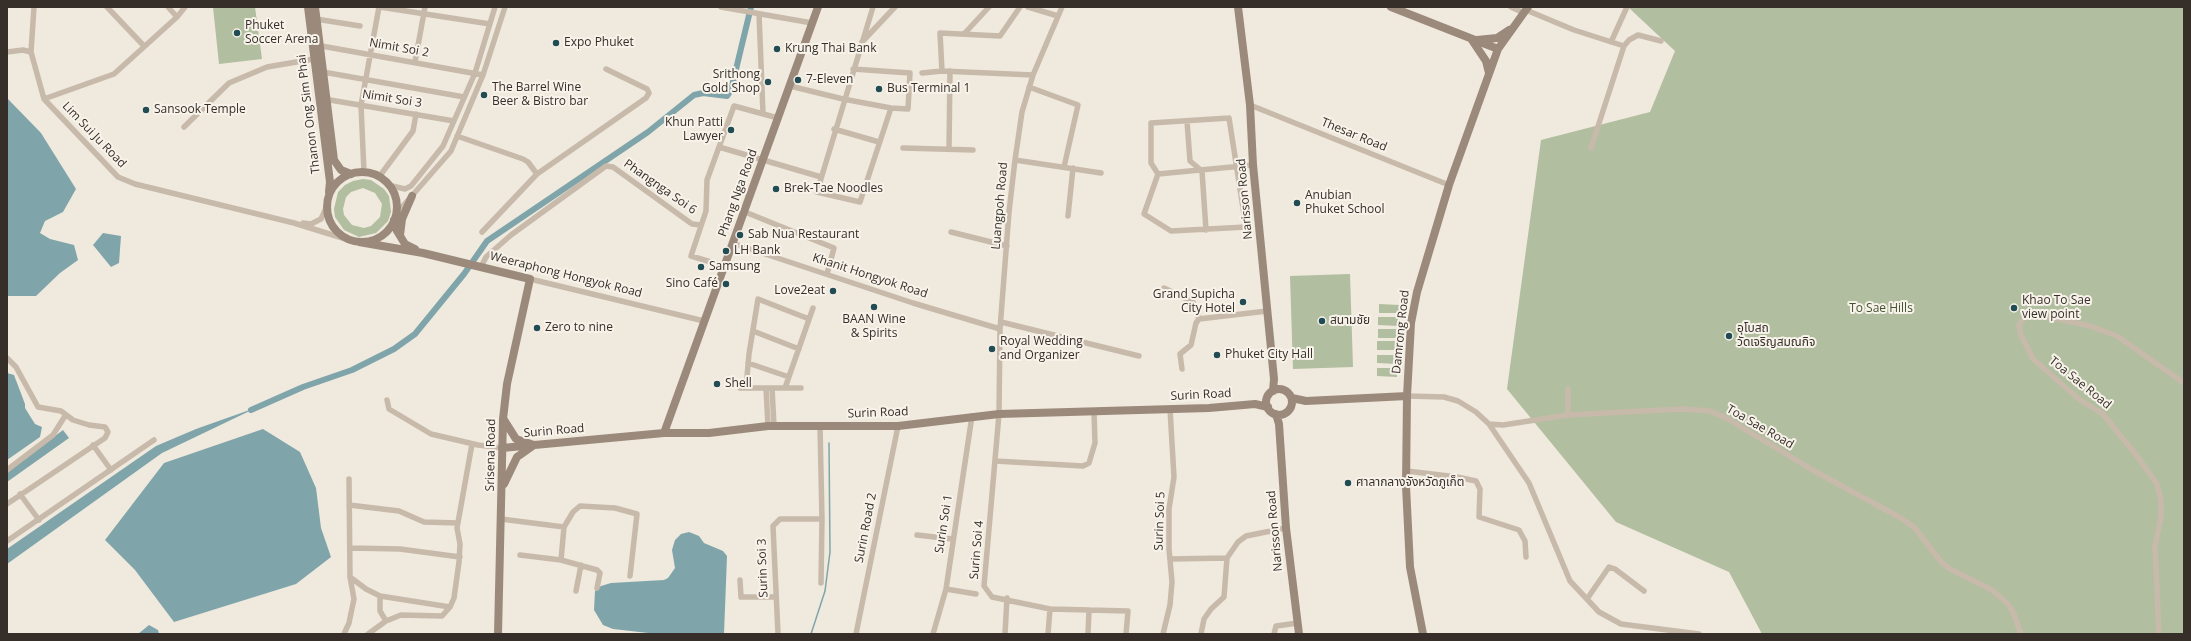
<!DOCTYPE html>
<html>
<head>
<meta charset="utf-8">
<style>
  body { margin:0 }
  #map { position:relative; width:2191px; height:641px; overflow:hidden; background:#f0e9dd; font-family:"Open Sans",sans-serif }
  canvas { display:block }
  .frame { position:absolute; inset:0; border:8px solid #362e29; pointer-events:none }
</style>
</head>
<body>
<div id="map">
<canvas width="2191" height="641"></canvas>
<div class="frame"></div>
</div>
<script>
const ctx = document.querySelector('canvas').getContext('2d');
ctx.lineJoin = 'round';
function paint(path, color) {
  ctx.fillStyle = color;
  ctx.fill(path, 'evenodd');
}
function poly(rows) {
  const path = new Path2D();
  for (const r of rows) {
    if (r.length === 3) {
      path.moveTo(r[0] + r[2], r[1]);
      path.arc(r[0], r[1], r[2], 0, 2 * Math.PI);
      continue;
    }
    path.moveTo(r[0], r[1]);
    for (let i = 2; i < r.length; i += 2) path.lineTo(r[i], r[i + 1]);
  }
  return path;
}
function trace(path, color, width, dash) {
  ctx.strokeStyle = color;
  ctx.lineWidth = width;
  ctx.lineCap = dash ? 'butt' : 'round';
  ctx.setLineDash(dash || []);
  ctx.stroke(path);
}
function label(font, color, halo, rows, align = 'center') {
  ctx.font = font + ' "Open Sans","Noto Sans Thai",sans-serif';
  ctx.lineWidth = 4;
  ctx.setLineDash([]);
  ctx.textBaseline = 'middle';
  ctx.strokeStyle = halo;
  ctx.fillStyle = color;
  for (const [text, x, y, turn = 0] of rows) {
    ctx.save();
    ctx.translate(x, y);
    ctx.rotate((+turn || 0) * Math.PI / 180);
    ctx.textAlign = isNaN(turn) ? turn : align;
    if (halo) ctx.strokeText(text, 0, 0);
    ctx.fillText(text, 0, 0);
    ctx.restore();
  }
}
const green = poly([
  [213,7,255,7,262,59,219,64],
  [1628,7,2184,7,2184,634,1762,634,1729,572,1616,522,1507,389,1541,140,1650,112,1675,51],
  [363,179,371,180,384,189,389,196,391,212,388,221,376,233,359,237,344,230,335,217,334,209,338,192,345,185,353,181],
  [363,188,375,193,382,204,380,217,371,226,364,228,352,225,344,215,343,209,346,197,351,192],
  [1350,274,1353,367,1293,369,1290,276],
  [1379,304,1399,305,1399,313,1379,313],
  [1378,317,1398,317,1398,326,1378,325],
  [1378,329,1398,329,1398,338,1378,338],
  [1377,341,1398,341,1397,350,1377,350],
  [1377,355,1398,355,1397,364,1377,363],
  [1377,368,1397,368,1397,377,1377,376]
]);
const water = poly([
  [7,98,41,133,76,189,63,212,45,221,40,233,50,239,74,245,78,260,60,273,36,296,7,296],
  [103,233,121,236,119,263,111,267,93,245],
  [7,373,14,375,25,404,25,408,35,424,42,427,40,437,7,460],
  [258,407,162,453,7,564,7,549,156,446,196,429],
  [263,429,300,452,316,488,321,528,331,557,296,584,174,622,135,570,105,540,164,463],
  [63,430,69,438,7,482,7,472],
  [689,532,699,536,704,543,723,551,727,556,724,634,657,634,613,629,603,625,594,610,595,591,601,586,611,583,664,580,668,578,675,568,672,550,675,540,681,534],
  [149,625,158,630,159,634,138,634]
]);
const stream = poly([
  [811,634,825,591,830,552,829,443]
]);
const canal = poly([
  [251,410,303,387,352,370,394,349,415,334,464,274,487,241,648,132,694,95,703,93,727,96,731,90,751,7]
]);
const street = poly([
  [107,7,144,46],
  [168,7,177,17],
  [380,7,490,24],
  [721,7,812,23],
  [873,7,817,192,860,202,891,108],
  [1028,7,1058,16],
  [1062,7,1033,75,1022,112,1015,160,1009,212,1000,329,999,414,984,586,992,597,1050,609,1128,611,1126,634],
  [1511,7,1524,13],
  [1526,10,1574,30,1624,46],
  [759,14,763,113],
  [316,19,360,26],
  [964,34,989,7],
  [862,42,895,7],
  [1611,42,1627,7],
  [316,45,483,75],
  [7,52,23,50,31,52,44,99,118,177,135,184,294,223,349,240],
  [31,52,34,7],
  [415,62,425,7],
  [942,71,940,33,1000,36,1020,7],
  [323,72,464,97],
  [922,73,942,71,1033,75],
  [790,86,843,99,891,108,908,109,910,73,853,69],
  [1029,87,1078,105,1064,167],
  [44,99,114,74,177,17,185,7],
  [324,99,454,121],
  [1250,105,1449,185],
  [1229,118,1246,227,1171,231,1144,214,1158,174,1151,163,1151,123,1229,118],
  [1187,121,1190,161,1202,171,1206,230],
  [184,127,229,83,267,67,314,59],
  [834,129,879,142],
  [457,136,523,159,528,162,537,174],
  [719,147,821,177],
  [903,148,973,150],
  [1591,148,1624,46,1629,40,1638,35,1661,41],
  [949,149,950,71],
  [1015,160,1101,173],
  [364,172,361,105,379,7],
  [1158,174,1253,165],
  [379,177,413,131,416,114],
  [388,185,405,189,411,186,443,146,475,73,495,7],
  [745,212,834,248,827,274],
  [396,214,451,151,483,75,505,7],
  [1068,216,1073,168],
  [303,223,311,224,321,219,327,206],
  [482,232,537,174,646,98,649,93,647,89,606,69],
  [951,232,1007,246],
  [732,243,913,303,1000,329],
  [724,266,691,256,706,211,707,180,734,106,778,118],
  [481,267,486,257,511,235,606,166,613,167,692,224,701,225],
  [530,279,704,321],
  [1164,288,1193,302,1199,319],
  [1001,322,1139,356],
  [753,331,799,349],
  [7,358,16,367,38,407,61,411,73,420,89,425,105,427,108,432,105,438,7,504],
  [748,363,789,377],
  [1182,369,1180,354,1191,345,1196,323,1199,319,1267,311],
  [740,388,801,388],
  [746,388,749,354,758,299,809,319],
  [766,388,768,426],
  [772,388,774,426],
  [785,388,813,308],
  [1568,389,1568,415],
  [1407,396,1444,397,1458,401,1476,412,1489,424,1529,483,1570,581,1599,612,1621,624,1699,634],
  [387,400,389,409,431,434,478,445,502,448],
  [1489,424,1503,425,1568,415,1682,409,1710,411,1728,419,1816,472,1901,518,1915,528,1941,562,1950,569,1992,590,2008,604,2014,614,2021,634],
  [93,445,111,470],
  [995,461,1083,466,1089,463,1095,443,1094,412],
  [7,470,53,435,65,416],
  [1407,471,1457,477,1476,481,1480,489,1479,517,1519,530,1525,541,1526,557],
  [20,494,39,520],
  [349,505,399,511,424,522,458,523],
  [501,519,564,527],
  [917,535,952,539],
  [7,541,154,440],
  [350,548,400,549,460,557],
  [520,555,561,560],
  [1170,559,1227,558],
  [350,577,366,589,380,596,450,607],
  [740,580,741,597,774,597],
  [821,583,822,519],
  [597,588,600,573,597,570,561,560,564,527,573,512,580,506,615,508,637,514,630,576],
  [946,589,976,594],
  [576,591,581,565],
  [380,596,380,611,386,621],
  [1587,599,1609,567,1615,569,1644,591],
  [344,634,349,623,354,599,350,577,349,479],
  [368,634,386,621,401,615,442,616,450,607,454,598,459,562,460,544,457,528,472,444],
  [778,634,773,526,780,519,822,519,820,426],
  [856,634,898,426],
  [933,634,946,589,972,416],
  [1005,634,1007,598],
  [1048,634,1050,609],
  [1088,634,1089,610],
  [1163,634,1170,605,1172,582,1169,549,1169,509,1174,477,1170,409],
  [1201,634,1204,619,1211,609,1224,597,1227,558,1238,542,1246,536,1286,528],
  [1274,634,1276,626,1298,623],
  [2159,634,2155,547,2161,517,2161,501,2157,484,2137,456,2103,414,2080,400,2033,359,2021,335,2019,325,2026,315,2035,314,2090,326,2117,336,2184,383]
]);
const secondary = poly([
  [308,7,330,182,329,192],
  [315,7,334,160,341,170,351,174],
  [1238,7,1250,105,1253,165,1274,379,1273,391],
  [1391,7,1498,49],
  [1472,40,1486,61,1489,73],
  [1477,40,1497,38,1509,30],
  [362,207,35],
  [394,220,397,231,405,244,415,249],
  [400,235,402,219,412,196],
  [359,242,423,253,530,279,507,384,503,419,498,634],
  [1279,402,13],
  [1292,398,1306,401,1407,396],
  [1276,414,1279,424,1286,528,1299,634],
  [504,420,516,439,531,444],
  [664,433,818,7],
  [502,448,664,433,709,433,768,426,898,426,999,414,1209,408,1255,404,1268,407],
  [504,484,517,457,534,445],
  [1423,634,1410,567,1406,486,1407,396,1411,323,1417,292,1449,185,1498,49,1528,7]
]);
const markers = [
  [237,33,4,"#224c54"],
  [556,43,4,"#224c54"],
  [777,49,4,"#224c54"],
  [798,80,4,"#224c54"],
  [768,82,4,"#224c54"],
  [879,89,4,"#224c54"],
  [484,95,4,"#224c54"],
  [146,110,4,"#224c54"],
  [731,130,4,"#224c54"],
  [776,189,4,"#224c54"],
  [1297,203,4,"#224c54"],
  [740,235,4,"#224c54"],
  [726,251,4,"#224c54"],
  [701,267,4,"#224c54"],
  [726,284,4,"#224c54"],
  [833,291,4,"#224c54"],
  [1243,302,4,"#224c54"],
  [874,307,4,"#224c54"],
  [2014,308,4,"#224c54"],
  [1322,321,4,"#224c54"],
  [537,328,4,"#224c54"],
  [1729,336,4,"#224c54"],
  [992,349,4,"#224c54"],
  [1217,355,4,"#224c54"],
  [717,384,4,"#224c54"],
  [1348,483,4,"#224c54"]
];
const poiNames = [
  ["Phuket",245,26],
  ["Soccer Arena",245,40],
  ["Expo Phuket",564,43],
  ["Krung Thai Bank",785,49],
  ["Srithong",760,75,"right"],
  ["Gold Shop",760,89,"right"],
  ["7-Eleven",806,80],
  ["The Barrel Wine",492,88],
  ["Beer & Bistro bar",492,102],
  ["Bus Terminal 1",887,89],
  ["Sansook Temple",154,110],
  ["Khun Patti",723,123,"right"],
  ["Lawyer",723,137,"right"],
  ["Brek-Tae Noodles",784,189],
  ["Anubian",1305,196],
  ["Phuket School",1305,210],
  ["Sab Nua Restaurant",748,235],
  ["LH Bank",734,251],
  ["Samsung",709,267],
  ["Sino Café",718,284,"right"],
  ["Love2eat",825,291,"right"],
  ["Grand Supicha",1235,295,"right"],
  ["City Hotel",1235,309,"right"],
  ["Khao To Sae",2022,301],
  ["view point",2022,315],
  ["BAAN Wine",874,320,"center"],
  ["& Spirits",874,334,"center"],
  ["สนามชัย",1330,321],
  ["Zero to nine",545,328],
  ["อุโบสถ",1737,329],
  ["วัดเจริญสมณกิจ",1737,343],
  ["Royal Wedding",1000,342],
  ["and Organizer",1000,356],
  ["Phuket City Hall",1225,355],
  ["Shell",725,384],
  ["ศาลากลางจังหวัดภูเก็ต",1356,483]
];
const streetNames = [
  ["Nimit Soi 2",399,48,10],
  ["Nimit Soi 3",392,99,9],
  ["Thanon Ong Sim Phai",309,114,-97],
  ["Lim Sui Ju Road",94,135,46],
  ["Thesar Road",1354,135,22],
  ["Phangnga Soi 6",660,187,35],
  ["Phang Nga Road",738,193,-70],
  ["Narisson Road",1245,199,-95],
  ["Luangpoh Road",1000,206,-85],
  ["Weeraphong Hongyok Road",566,275,14],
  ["Khanit Hongyok Road",870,276,18],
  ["Damrong Road",1401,332,-84],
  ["Toa Sae Road",2080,383,39],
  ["Surin Road",1201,395,-3],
  ["Surin Road",878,413,-2],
  ["Toa Sae Road",1760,427,30],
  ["Surin Road",554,431,-5],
  ["Srisena Road",491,455,-89],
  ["Surin Soi 5",1160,521,-88],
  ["Surin Soi 1",944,524,-81],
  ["Surin Road 2",866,528,-79],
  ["Narisson Road",1275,531,-95],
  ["Surin Soi 4",977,550,-85],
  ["Surin Soi 3",763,568,-92]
];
const parkNames = [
  ["To Sae Hills",1881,309]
];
paint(green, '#b1be9f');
paint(water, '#7fa5ab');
trace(stream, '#7fa5ab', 1.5);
trace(canal, '#7fa5ab', 6);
trace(street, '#c8baaa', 5.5);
trace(secondary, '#9b8a7c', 8);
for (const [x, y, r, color] of markers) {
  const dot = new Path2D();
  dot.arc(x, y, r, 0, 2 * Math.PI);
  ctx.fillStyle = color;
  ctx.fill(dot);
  trace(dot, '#f8f3ea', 1.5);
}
label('12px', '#362e29', '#f8f3ea', poiNames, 'left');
label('12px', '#362e29', '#f8f3ea', streetNames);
label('12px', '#42522f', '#f8f3ea', parkNames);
</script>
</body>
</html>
